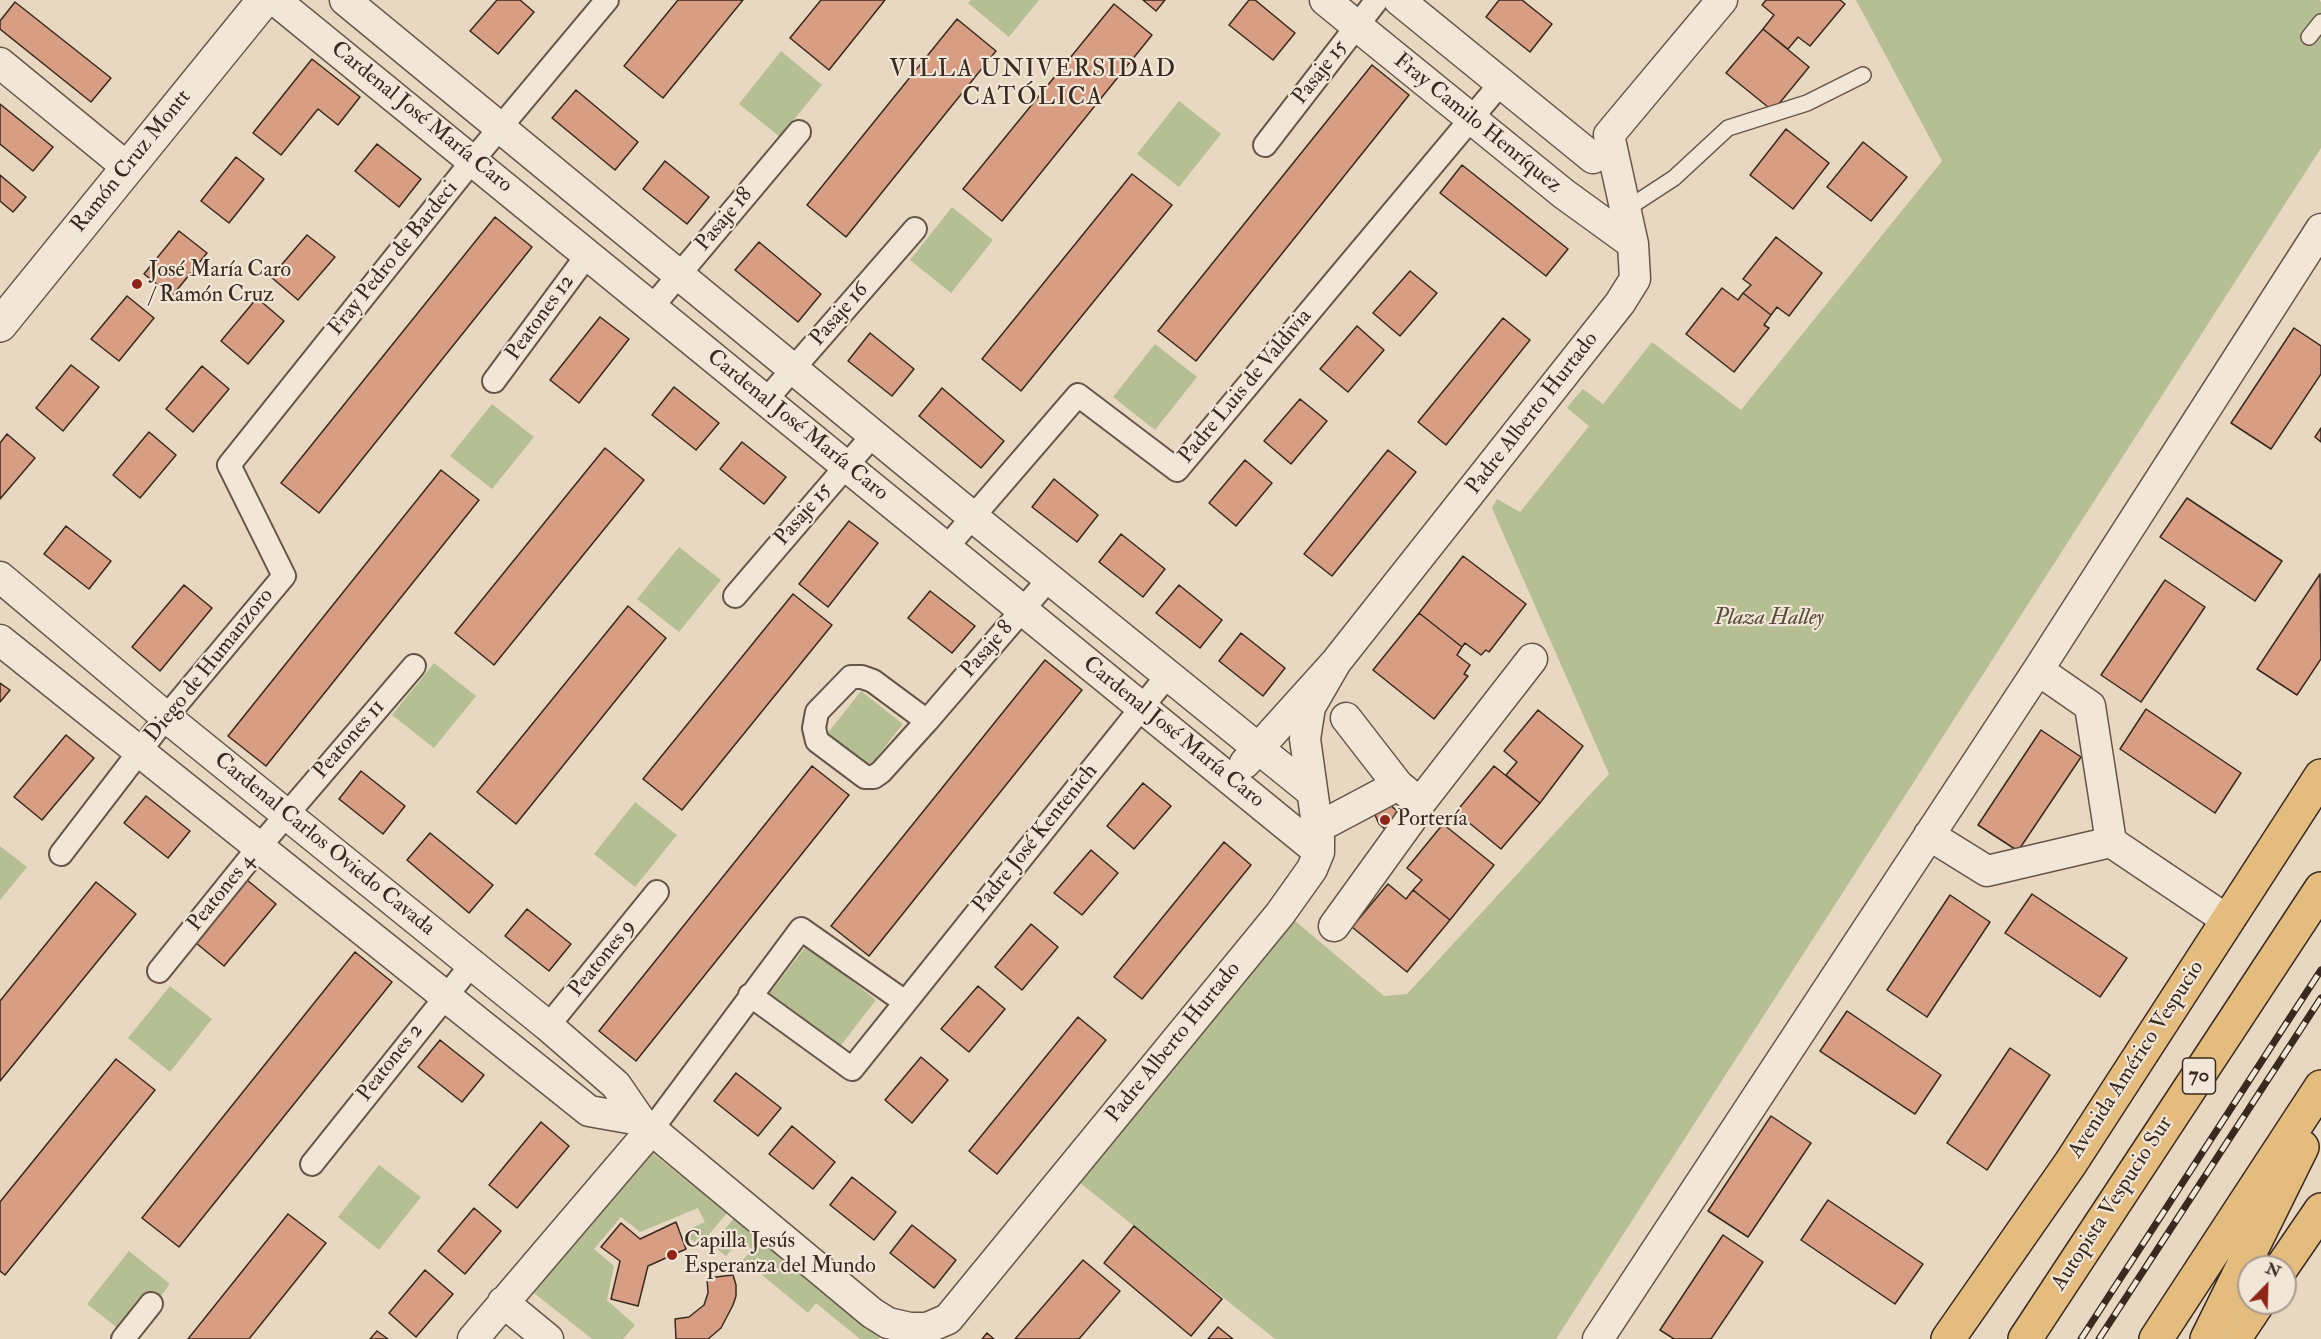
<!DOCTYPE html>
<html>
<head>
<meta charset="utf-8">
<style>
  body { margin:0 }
  #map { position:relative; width:2321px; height:1339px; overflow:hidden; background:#e9d8c1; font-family:"IM FELL Double Pica",serif }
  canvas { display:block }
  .north { position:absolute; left:2237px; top:1255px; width:60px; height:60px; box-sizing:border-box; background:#f1e6d7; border:2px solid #a89a8d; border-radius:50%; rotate:23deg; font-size:16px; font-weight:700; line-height:24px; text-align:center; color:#3a291f }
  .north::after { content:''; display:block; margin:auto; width:21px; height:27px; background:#8f2418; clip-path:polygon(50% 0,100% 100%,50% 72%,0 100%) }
</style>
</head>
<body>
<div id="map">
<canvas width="2321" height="1339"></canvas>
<div class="north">N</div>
</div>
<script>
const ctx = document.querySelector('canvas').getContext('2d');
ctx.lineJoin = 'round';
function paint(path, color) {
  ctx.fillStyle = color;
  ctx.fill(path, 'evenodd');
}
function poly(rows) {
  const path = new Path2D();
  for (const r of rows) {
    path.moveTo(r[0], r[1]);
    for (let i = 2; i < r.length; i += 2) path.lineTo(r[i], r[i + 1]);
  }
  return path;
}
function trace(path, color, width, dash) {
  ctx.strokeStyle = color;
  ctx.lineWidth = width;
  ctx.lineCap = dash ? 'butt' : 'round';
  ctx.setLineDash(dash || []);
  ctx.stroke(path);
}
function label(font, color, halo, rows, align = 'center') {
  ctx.font = font + ' "IM FELL Double Pica",serif';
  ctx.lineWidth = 4.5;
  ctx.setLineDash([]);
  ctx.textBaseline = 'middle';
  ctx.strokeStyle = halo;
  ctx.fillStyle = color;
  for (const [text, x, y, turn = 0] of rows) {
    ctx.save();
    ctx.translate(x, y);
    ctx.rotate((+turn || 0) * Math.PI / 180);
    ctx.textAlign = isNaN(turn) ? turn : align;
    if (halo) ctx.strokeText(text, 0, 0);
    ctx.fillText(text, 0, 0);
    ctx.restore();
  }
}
const green = poly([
  [971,0,1039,0,1009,37,968,3],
  [1856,0,2319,0,2321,2,2321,148,1556,1339,1275,1339,1079,1182,1294,920,1384,996,1407,994,1609,774,1492,508,1497,499,1520,512,1589,426,1567,408,1574,399,1583,389,1603,404,1652,342,1741,410,1942,161],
  [781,51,822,85,780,137,739,104],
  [1179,101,1221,134,1179,187,1137,154],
  [952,207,993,240,951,293,910,260],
  [1155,344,1197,377,1155,430,1113,397],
  [492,404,534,437,492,489,450,456],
  [679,547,721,580,679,632,637,599],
  [434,663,476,696,434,748,392,715],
  [861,691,903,724,861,777,820,743],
  [635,802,677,835,635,887,594,854],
  [0,846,27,867,0,900],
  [807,945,876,1000,838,1049,768,995],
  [170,986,212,1019,170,1072,128,1038],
  [650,1151,727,1213,700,1245,692,1240,688,1239,685,1231,705,1222,698,1208,640,1232,621,1217,594,1249,614,1266,607,1300,635,1325,623,1339,592,1339,534,1293],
  [379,1165,421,1197,379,1250,338,1217],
  [734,1218,880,1337,879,1339,860,1339,816,1303,808,1313,750,1265,743,1273,737,1267,752,1249,740,1240,726,1256,712,1245],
  [129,1251,170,1284,129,1337,87,1304]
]);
const building = poly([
  [497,0,520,0,534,12,498,54,470,31,497,0],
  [678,0,743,0,663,98,624,66,678,0],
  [821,0,885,0,829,70,790,38,821,0],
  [1143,0,1165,0,1156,11,1143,0],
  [1249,0,1255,0,1295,33,1273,60,1229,25,1249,0],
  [1499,0,1522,0,1552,24,1530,52,1486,17,1499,0],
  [1766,0,1840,0,1845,4,1810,46,1798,37,1788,49,1763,29,1774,15,1762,5,1766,0],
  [15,2,111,78,91,102,0,29,0,21,15,2],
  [1114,4,1152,35,1002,221,963,189,1114,4],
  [957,19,996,51,846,237,807,205,957,19],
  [1763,29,1809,67,1773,111,1726,73,1763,29],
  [312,59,360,97,338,125,318,109,281,155,253,133,312,59],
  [1372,65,1409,95,1196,361,1158,331,1372,65],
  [576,90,638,142,615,170,552,118,576,90],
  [0,104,53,147,33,171,0,144,0,104],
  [1786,129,1829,163,1793,209,1750,175,1786,129],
  [1863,142,1907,177,1871,221,1827,187,1863,142],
  [377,144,421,179,399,207,355,171,377,144],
  [236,157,264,179,229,223,201,201,236,157],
  [665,161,709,197,687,224,643,189,665,161],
  [1462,165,1568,249,1546,276,1440,193,1462,165],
  [1132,174,1172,205,1021,391,982,359,1132,174],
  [0,175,26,197,13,212,0,201,0,175],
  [495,217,532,247,319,513,281,483,495,217],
  [179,231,207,253,172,296,144,274,179,231],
  [307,235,335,257,298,300,271,277,307,235],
  [1776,237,1822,273,1789,316,1777,307,1771,315,1743,293,1751,285,1743,279,1776,237],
  [759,242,821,294,798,322,735,270,759,242],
  [1410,271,1437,293,1400,336,1373,313,1410,271],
  [1722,288,1738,300,1743,293,1771,315,1764,325,1769,328,1734,372,1686,334,1722,288],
  [127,296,154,318,119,361,91,339,127,296],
  [257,298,284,321,248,364,221,341,257,298],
  [600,317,629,339,579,403,550,380,600,317],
  [1503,318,1530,340,1446,445,1418,422,1503,318],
  [1357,326,1384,350,1348,392,1320,369,1357,326],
  [2294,328,2321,346,2321,374,2271,449,2231,423,2294,328],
  [870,333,914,369,892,396,848,361,870,333],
  [71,365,99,387,63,431,36,408,71,365],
  [202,366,229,389,193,432,166,409,202,366],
  [674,387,719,423,696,450,652,415,674,387],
  [942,388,1004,441,981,468,919,416,942,388],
  [1300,399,1327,421,1291,464,1264,441,1300,399],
  [2321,428,2321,442,2315,437,2321,428],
  [149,432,176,455,140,498,113,475,149,432],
  [7,434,35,458,0,499,0,443,7,434],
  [742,442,786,477,764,504,720,469,742,442],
  [605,448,644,480,494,665,455,633,605,448],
  [1388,450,1416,472,1332,576,1304,554,1388,450],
  [1245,460,1272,483,1236,526,1209,503,1245,460],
  [441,470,479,500,266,766,228,736,441,470],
  [1054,479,1098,515,1077,542,1032,507,1054,479],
  [2187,498,2282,561,2255,601,2160,537,2187,498],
  [849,521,878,543,828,607,799,584,849,521],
  [66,526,111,561,89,589,44,554,66,526],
  [1121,534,1165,569,1143,597,1099,562,1121,534],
  [1463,556,1526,604,1489,652,1486,650,1481,655,1465,643,1462,647,1419,613,1463,556],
  [2320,574,2321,659,2297,695,2257,669,2320,574],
  [2165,580,2205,607,2141,702,2101,675,2165,580],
  [184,585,212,608,160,671,132,647,184,585],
  [1179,585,1222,620,1200,648,1156,613,1179,585],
  [930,591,975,626,952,653,908,618,930,591],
  [793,594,832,625,682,810,643,779,793,594],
  [628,606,666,638,516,824,477,792,628,606],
  [1419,613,1462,647,1457,655,1470,665,1464,674,1468,676,1434,719,1373,670,1419,613],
  [1241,633,1285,668,1263,696,1219,661,1241,633],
  [1045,660,1082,690,869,956,831,926,1045,660],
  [0,683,10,690,0,702,0,683],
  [2146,709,2241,773,2215,813,2120,749,2146,709],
  [1538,710,1583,746,1540,803,1506,775,1517,762,1504,751,1538,710],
  [2041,730,2081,757,2018,851,1978,825,2041,730],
  [66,735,94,758,42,820,14,797,66,735],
  [812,766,849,795,636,1061,599,1031,812,766],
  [1494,766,1540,803,1501,849,1456,812,1494,766],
  [361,771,405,806,383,834,339,799,361,771],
  [1143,783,1171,806,1134,849,1107,826,1143,783],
  [146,796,190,831,168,858,124,823,146,796],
  [1386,801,1397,811,1386,830,1379,824,1375,815,1386,801],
  [1443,824,1494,865,1450,920,1413,890,1422,880,1407,868,1443,824],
  [430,833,493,885,469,913,407,860,430,833],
  [1224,842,1251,865,1142,999,1114,977,1224,842],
  [1091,850,1118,873,1082,915,1054,893,1091,850],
  [247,880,276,904,224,966,196,943,247,880],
  [96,882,136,914,0,1081,0,1001,96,882],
  [1388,884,1406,899,1413,890,1450,920,1407,972,1352,927,1388,884],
  [2032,894,2127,958,2100,997,2005,933,2032,894],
  [1950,895,1990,922,1927,1017,1887,990,1950,895],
  [527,909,571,944,549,971,505,936,527,909],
  [1031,924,1058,947,1022,990,995,967,1031,924],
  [355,952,392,982,179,1247,142,1218,355,952],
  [978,986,1005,1009,969,1052,941,1029,978,986],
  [1847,1011,1941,1075,1915,1114,1820,1051,1847,1011],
  [1078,1017,1106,1040,997,1174,969,1151,1078,1017],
  [440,1040,484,1075,462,1102,418,1067,440,1040],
  [2010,1048,2050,1075,1987,1170,1947,1143,2010,1048],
  [921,1057,948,1080,912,1123,885,1100,921,1057],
  [116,1059,155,1090,5,1275,0,1271,0,1202,116,1059],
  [736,1073,781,1108,758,1136,714,1101,736,1073],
  [1771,1116,1811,1143,1748,1237,1708,1211,1771,1116],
  [541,1122,569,1146,517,1208,489,1185,541,1122],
  [792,1126,835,1162,813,1189,769,1154,792,1126],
  [852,1177,896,1212,874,1240,830,1205,852,1177],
  [1828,1200,1923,1264,1895,1304,1801,1240,1828,1200],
  [474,1208,501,1231,465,1274,438,1251,474,1208],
  [288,1214,326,1243,249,1339,188,1339,288,1214],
  [676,1222,686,1249,648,1266,638,1306,611,1299,620,1261,601,1247,621,1223,640,1239,676,1222],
  [912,1225,956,1260,934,1288,890,1253,912,1225],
  [1134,1226,1222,1299,1191,1336,1104,1263,1134,1226],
  [1723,1235,1763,1262,1711,1339,1674,1339,1660,1330,1723,1235],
  [1083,1260,1120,1291,1079,1339,1015,1339,1083,1260],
  [425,1270,453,1294,416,1337,389,1313,425,1270],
  [733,1275,736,1285,736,1296,733,1305,721,1328,708,1339,676,1339,675,1319,689,1317,704,1305,708,1293,707,1278,733,1275],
  [1218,1327,1233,1339,1208,1339,1218,1327],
  [377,1331,388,1339,370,1339,377,1331],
  [987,1333,994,1339,982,1339,987,1333]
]);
const service = poly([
  [2309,37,2321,22],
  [1625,210,1674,178,1728,128,1807,103,1863,75]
]);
const pedestrian = poly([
  [1265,145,1377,0],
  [652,307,799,132],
  [494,381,588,254],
  [766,400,915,229],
  [946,548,1078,395,1177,470,1501,83],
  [735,596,873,435],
  [927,721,873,681,862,677,851,677,817,712,814,728,817,741,865,777,874,777,881,772,927,721,1049,579],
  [61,854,166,717,284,576,229,465,473,160,607,0],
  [159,971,259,847,414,666],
  [750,995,852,1069,1167,676],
  [548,1026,657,892],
  [652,1129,801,929,905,1002],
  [312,1164,472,964],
  [123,1339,151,1304]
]);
const minor = poly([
  [275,0,1319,852],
  [345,0,973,517,1312,792],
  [1325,0,1564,194,1633,244],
  [1399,0,1593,158],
  [0,63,128,168],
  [0,577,166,717,548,1026,616,1085,640,1120,872,1313,888,1323,910,1328,927,1328,948,1319,1280,914,1312,869,1319,852,1319,839,1305,739,1310,707,1336,662],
  [0,640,589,1111,640,1120],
  [2038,670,2090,706,2111,842,2227,920],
  [1346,718,1398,785],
  [1245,763,1336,662,1620,303,1635,279,1633,244,1609,135,1722,0],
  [1317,828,1398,785,1420,803,1532,659],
  [1929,835,1987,871,2111,842],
  [1334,926,1412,818,1420,803],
  [503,1302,548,1339],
  [473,1339,652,1129],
  [1598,1339,2038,670,2321,229]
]);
const tertiary = poly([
  [0,325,264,0]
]);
const primary = poly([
  [2282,1267,2321,1210],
  [1948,1339,2070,1164,2321,776],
  [2234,1339,2258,1303]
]);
const motorway = poly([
  [2025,1339,2321,889],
  [2156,1339,2321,1087],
  [2207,1339,2302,1147]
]);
const rail = poly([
  [2081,1339,2321,970],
  [2099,1339,2321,998]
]);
const markers = [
  [137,284,6,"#8f2418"],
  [1385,820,6,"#8f2418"],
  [672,1255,6,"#8f2418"]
];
const shields = [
  [2199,1076,33]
];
const shieldNames = [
  ["70",2199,1076]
];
const streetNames = [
  ["Pasaje 15",1321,73,-52],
  ["Cardenal José María Caro",421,118,39],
  ["Fray Camilo Henríquez",1477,124,39],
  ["Ramón Cruz Montt",132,162,-51],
  ["Pasaje 18",725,220,-50],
  ["Fray Pedro de Bardeci",394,259,-51],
  ["Pasaje 16",840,315,-49],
  ["Peatones 12",541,318,-54],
  ["Padre Luis de Valdivia",1246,387,-50],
  ["Padre Alberto Hurtado",1533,414,-52],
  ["Cardenal José María Caro",797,426,39],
  ["Pasaje 15",804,515,-49],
  ["Pasaje 8",988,650,-49],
  ["Diego de Humanzoro",210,666,-51],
  ["Cardenal José María Caro",1173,733,39],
  ["Peatones 11",350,740,-49],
  ["Padre José Kentenich",1036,839,-51],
  ["Cardenal Carlos Oviedo Cavada",324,845,39],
  ["Peatones 4",222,893,-51],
  ["Peatones 9",603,959,-51],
  ["Padre Alberto Hurtado",1174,1043,-51],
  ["Avenida Américo Vespucio",2137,1060,-57],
  ["Peatones 2",391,1063,-52],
  ["Autopista Vespucio Sur",2113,1204,-57]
];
const poiNames = [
  ["José María Caro",149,271],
  ["/ Ramón Cruz",149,296],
  ["Portería",1397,820],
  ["Capilla Jesús",684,1242],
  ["Esperanza del Mundo",684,1267]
];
const parkNames = [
  ["Plaza Halley",1769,619]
];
const neighbourhoodNames = [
  ["VILLA UNIVERSIDAD",1033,71],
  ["CATÓLICA",1033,99]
];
paint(green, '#b6bf93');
paint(building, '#d89e84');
trace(building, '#3a291f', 1.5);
trace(service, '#665548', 18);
trace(pedestrian, '#665548', 26);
trace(minor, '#665548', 33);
trace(tertiary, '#665548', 36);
trace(primary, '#3a291f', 36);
trace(motorway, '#3a291f', 36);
trace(service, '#f1e6d7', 15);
trace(pedestrian, '#f1e6d7', 22);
trace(minor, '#f1e6d7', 30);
trace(tertiary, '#f1e6d7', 33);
trace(primary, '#e4bc80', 33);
trace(motorway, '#e4bc80', 33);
trace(rail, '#3a291f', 7);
trace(rail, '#f1e6d7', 4.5, [14]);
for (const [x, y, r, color] of markers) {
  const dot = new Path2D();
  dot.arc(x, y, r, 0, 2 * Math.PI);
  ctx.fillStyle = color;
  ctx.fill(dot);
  trace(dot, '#f1e6d7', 2);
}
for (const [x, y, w] of shields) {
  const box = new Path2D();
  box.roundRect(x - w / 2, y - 18, w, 36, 4.5);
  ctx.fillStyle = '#f1e6d7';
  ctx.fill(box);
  trace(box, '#3a291f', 1.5);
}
label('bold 21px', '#3a291f', null, shieldNames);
label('22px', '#3a291f', '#f1e6d7', streetNames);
label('22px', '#3a291f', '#f1e6d7', poiNames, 'left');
label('italic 22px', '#594e3c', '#f1e6d7', parkNames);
ctx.letterSpacing = '1.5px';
label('24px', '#3a291f', '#f1e6d7', neighbourhoodNames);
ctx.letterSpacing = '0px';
</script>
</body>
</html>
